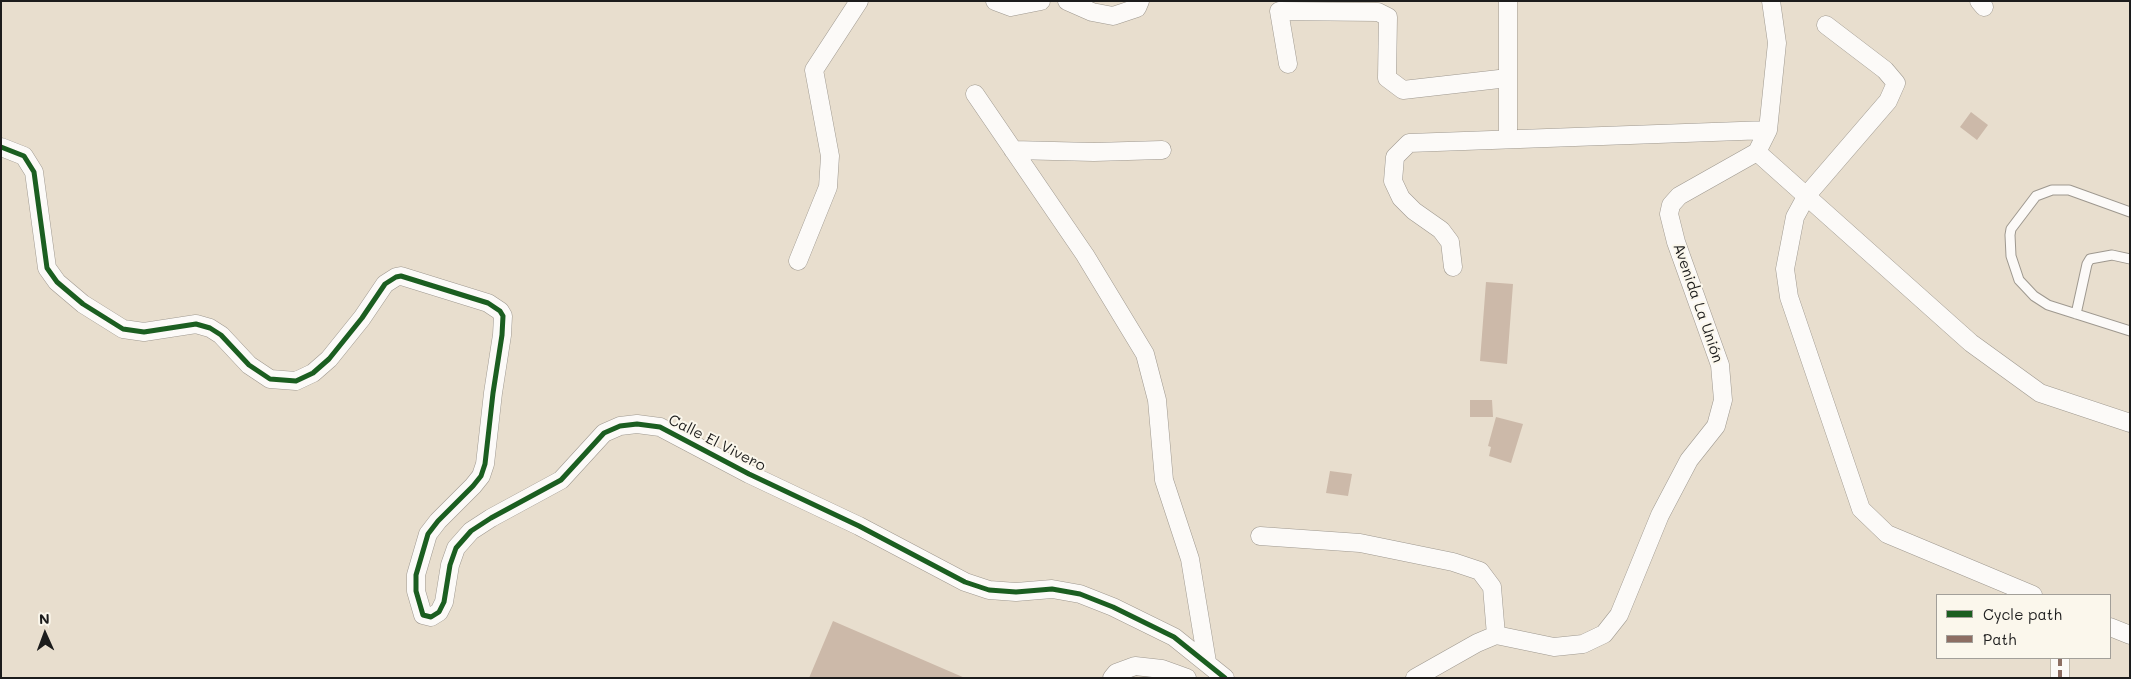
<!DOCTYPE html>
<html>
<head>
<meta charset="utf-8">
<style>
  body { margin:0 }
  #map { position:relative; width:2131px; height:679px; overflow:hidden; background:#e8dece; font-family:Mali,sans-serif }
  canvas { display:block }
  .frame { position:absolute; inset:0; border:2px solid #1c1c1c; pointer-events:none }
  .legend { position:absolute; left:1936px; top:594px; width:175px; height:65px; box-sizing:border-box; background:#fbf7ec; border:1px solid #a29f99; margin:0; padding:6px 9px; list-style:none; font-size:15px; color:#1c1c1c }
  .legend li { display:flex; align-items:center; gap:10px; height:25px }
  .legend b { width:25px; border:1px solid #a29f99 }
  .north { position:absolute; left:20px; top:609px; width:50px; height:50px; -webkit-text-stroke:4px #fbf7ec; paint-order:stroke; rotate:358deg; font-size:14px; font-weight:700; line-height:20px; text-align:center; color:#1c1c1c }
  .north::after { content:''; display:block; margin:auto; width:18px; height:22px; background:#1c1c1c; clip-path:polygon(50% 0,100% 100%,50% 72%,0 100%) }
</style>
</head>
<body>
<div id="map">
<canvas width="2131" height="679"></canvas>
<div class="frame"></div>
<ul class="legend">
<li><b style="height:6px;background:#1b5e20"></b>Cycle path</li>
<li><b style="height:6px;background:#8d6e63"></b>Path</li>
</ul>
<div class="north">N</div>
</div>
<script>
const ctx = document.querySelector('canvas').getContext('2d');
ctx.lineJoin = 'round';
function paint(path, color) {
  ctx.fillStyle = color;
  ctx.fill(path, 'evenodd');
}
function poly(rows) {
  const path = new Path2D();
  for (const r of rows) {
    path.moveTo(r[0], r[1]);
    for (let i = 2; i < r.length; i += 2) path.lineTo(r[i], r[i + 1]);
  }
  return path;
}
function trace(path, color, width, dash) {
  ctx.strokeStyle = color;
  ctx.lineWidth = width;
  ctx.lineCap = dash ? 'butt' : 'round';
  ctx.setLineDash(dash || []);
  ctx.stroke(path);
}
function label(font, color, halo, rows, align = 'center') {
  ctx.font = font + ' Mali,sans-serif';
  ctx.lineWidth = 4;
  ctx.setLineDash([]);
  ctx.textBaseline = 'middle';
  ctx.strokeStyle = halo;
  ctx.fillStyle = color;
  for (const [text, x, y, turn = 0] of rows) {
    ctx.save();
    ctx.translate(x, y);
    ctx.rotate((+turn || 0) * Math.PI / 180);
    ctx.textAlign = isNaN(turn) ? turn : align;
    if (halo) ctx.strokeText(text, 0, 0);
    ctx.fillText(text, 0, 0);
    ctx.restore();
  }
}
const building = poly([
  [1971,112,1988,125,1977,140,1960,127],
  [1486,282,1513,284,1507,364,1480,361],
  [1470,400,1492,400,1493,417,1470,417],
  [1496,417,1523,424,1511,463,1489,456,1491,447,1488,446],
  [1330,471,1352,474,1348,496,1326,493],
  [833,621,965,678,809,678]
]);
const lane = poly([
  [2130,212,2069,190,2052,190,2036,196,2011,229,2010,235,2011,256,2019,280,2034,296,2048,305,2130,331],
  [2076,314,2087,264,2090,259,2112,255,2130,259]
]);
const street = poly([
  [995,1,1011,7,1041,1],
  [1067,1,1092,12,1113,16,1137,8,1140,1],
  [1508,1,1508,138],
  [1979,1,1984,7],
  [1826,25,1885,70,1896,83,1888,101,1807,195,1795,217,1785,269,1789,297,1861,509,1887,534,2033,595],
  [1288,64,1279,11,1378,12,1388,17,1387,78,1403,90,1508,78],
  [975,94,1085,255,1145,354,1157,400,1164,480,1190,559,1207,662],
  [1,147,24,156,34,172,47,268,57,282,83,304,123,329,144,332,196,324,210,328,221,335,249,365,270,379,296,381,313,373,329,359,362,318,385,284,396,277,401,276,488,303,500,311,503,316,502,335,493,393,485,464,481,476,473,486,438,521,428,534,416,575,416,591,423,615,431,617,439,612,444,602,450,565,456,548,471,531,491,518,561,480,604,433,620,426,637,424,660,427,749,474,859,526,965,582,989,590,1016,592,1052,589,1080,594,1113,607,1174,637,1225,678],
  [1013,150,1094,152,1162,150],
  [1757,152,1971,343,2040,393,2130,423],
  [798,261,828,187,830,156,814,70,859,1],
  [1453,267,1450,242,1441,230,1414,211,1401,198,1393,181,1395,157,1409,143,1768,130],
  [1260,536,1360,543,1453,562,1480,571,1492,587,1496,635],
  [2110,627,2130,635],
  [2060,658,2060,678],
  [1112,678,1116,673,1135,666,1162,669,1187,678],
  [1415,678,1477,643,1496,635,1554,647,1583,644,1604,634,1619,615,1660,515,1689,460,1716,426,1723,400,1720,365,1676,242,1669,214,1671,205,1679,196,1757,152,1768,130,1777,43,1771,1]
]);
const quiet = poly([
  [2060,658,2060,678]
]);
const cycleway = poly([
  [1,147,24,156,34,172,47,268,57,282,83,304,123,329,144,332,196,324,210,328,221,335,249,365,270,379,296,381,313,373,329,359,362,318,385,284,396,277,401,276,488,303,500,311,503,316,502,335,493,393,485,464,481,476,473,486,438,521,428,534,416,575,416,591,423,615,431,617,439,612,444,602,450,565,456,548,471,531,491,518,561,480,604,433,620,426,637,424,660,427,749,474,859,526,965,582,989,590,1016,592,1052,589,1080,594,1113,607,1174,637,1225,678]
]);
const streetNames = [
  ["Avenida La Unión",1698,303,71],
  ["Calle El Vivero",717,443,27]
];
paint(building, '#ccb9a9');
trace(lane, '#9e988f', 11);
trace(street, '#9e988f', 19);
trace(lane, '#fcfaf8', 9);
trace(street, '#fcfaf8', 18);
trace(quiet, '#8d6e63', 4, [8, 4]);
trace(cycleway, '#1b5e20', 5);
label('15px', '#1c1c1c', '#fbf7ec', streetNames);
</script>
</body>
</html>
